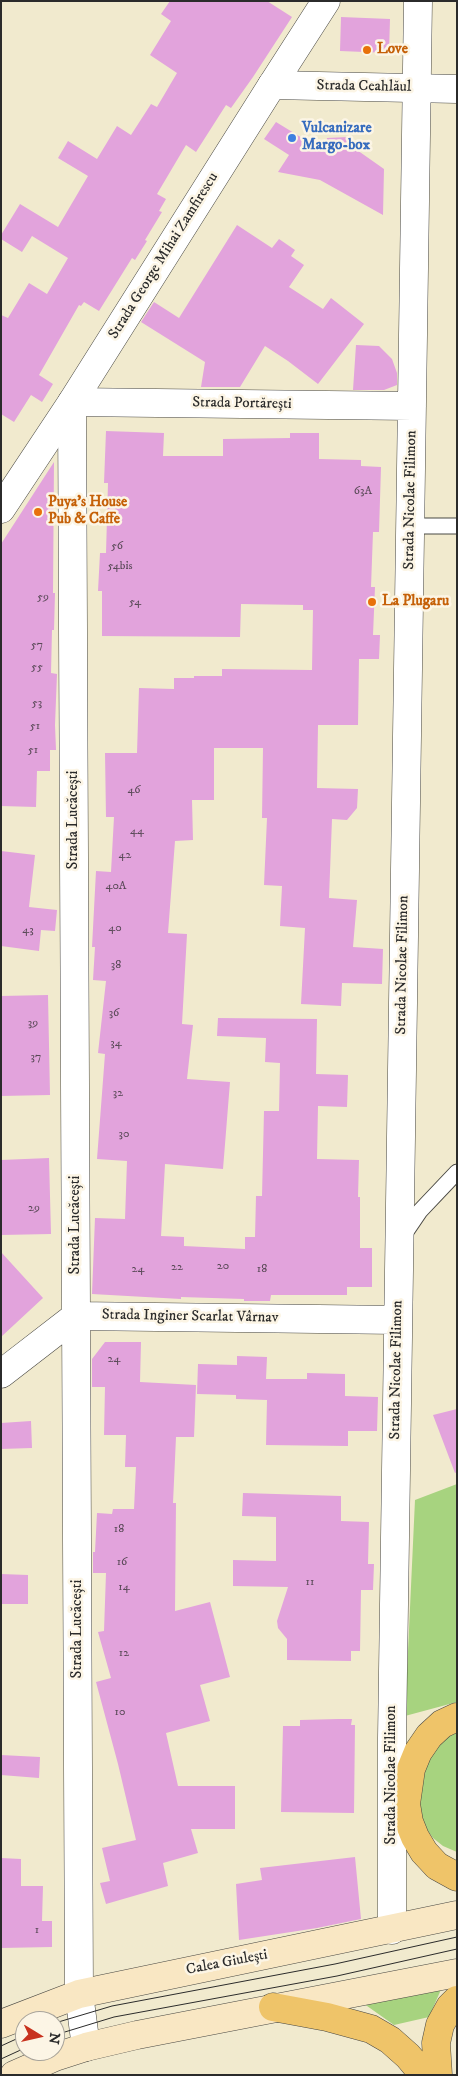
<!DOCTYPE html>
<html>
<head>
<meta charset="utf-8">
<style>
  body { margin:0 }
  #map { position:relative; width:458px; height:2076px; overflow:hidden; background:#f1eace; font-family:"IM FELL DW Pica",serif }
  canvas { display:block }
  .frame { position:absolute; inset:0; border:2px solid #2b2b2b; pointer-events:none }
  .north { position:absolute; left:15px; top:2011px; width:50px; height:50px; box-sizing:border-box; background:#fcf5e5; border:1px solid #a8a49b; border-radius:50%; rotate:99deg; font-size:14px; font-weight:700; line-height:20px; text-align:center; color:#2b2b2b }
  .north::after { content:''; display:block; margin:auto; width:18px; height:22px; background:#c8321e; clip-path:polygon(50% 0,100% 100%,50% 72%,0 100%) }
</style>
</head>
<body>
<div id="map">
<canvas width="458" height="2076"></canvas>
<div class="frame"></div>
<div class="north">N</div>
</div>
<script>
const ctx = document.querySelector('canvas').getContext('2d');
ctx.lineJoin = 'round';
function paint(path, color) {
  ctx.fillStyle = color;
  ctx.fill(path, 'evenodd');
}
function poly(rows) {
  const path = new Path2D();
  for (const r of rows) {
    path.moveTo(r[0], r[1]);
    for (let i = 2; i < r.length; i += 2) path.lineTo(r[i], r[i + 1]);
  }
  return path;
}
function trace(path, color, width, dash) {
  ctx.strokeStyle = color;
  ctx.lineWidth = width;
  ctx.lineCap = dash ? 'butt' : 'round';
  ctx.setLineDash(dash || []);
  ctx.stroke(path);
}
function label(font, color, halo, rows, align = 'center') {
  ctx.font = font + ' "IM FELL DW Pica",serif';
  ctx.lineWidth = 5;
  ctx.setLineDash([]);
  ctx.textBaseline = 'middle';
  ctx.strokeStyle = halo;
  ctx.fillStyle = color;
  for (const [text, x, y, turn = 0] of rows) {
    ctx.save();
    ctx.translate(x, y);
    ctx.rotate((+turn || 0) * Math.PI / 180);
    ctx.textAlign = isNaN(turn) ? turn : align;
    if (halo) ctx.strokeText(text, 0, 0);
    ctx.fillText(text, 0, 0);
    ctx.restore();
  }
}
const green = poly([
  [457,1484,457,1702,405,1716,415,1500],
  [457,1732,457,1852,443,1846,433,1838,423,1824,419,1809,424,1768,435,1749,451,1734],
  [443,1985,429,2017,394,2025,360,2001]
]);
const building = poly([
  [170,1,267,1,292,17,253,77,231,108,226,105,196,152,186,145,157,194,166,199,159,211,162,212,145,240,147,241,135,260,132,258,99,311,84,302,81,306,79,305,39,375,53,384,42,402,31,395,14,422,1,414,1,315,8,318,29,283,47,294,68,258,32,236,22,252,1,239,1,235,20,204,58,227,88,176,58,158,68,141,97,159,117,126,131,135,151,104,157,107,177,73,150,55,171,21,161,14],
  [341,17,390,19,389,53,340,51],
  [276,122,325,152,327,138,348,137,347,143,384,169,383,215,320,180,278,172,289,155,264,139],
  [237,225,272,248,279,239,295,250,291,256,304,265,289,287,323,309,331,298,364,324,318,384,288,361,265,346,240,387,201,387,205,362,141,322,154,302,179,318],
  [356,345,379,346,392,359,397,373,397,385,384,390,353,390],
  [106,431,164,433,163,456,223,456,223,439,290,438,290,433,319,433,319,459,361,460,361,466,381,467,379,532,373,532,371,587,375,587,373,635,380,635,379,659,359,659,358,725,318,725,317,788,358,789,357,808,347,820,332,819,329,898,357,900,353,947,383,949,382,984,342,983,341,1006,301,1004,305,928,280,926,282,886,264,885,267,818,262,818,263,748,214,748,214,800,192,800,193,840,175,841,168,933,187,934,182,1024,193,1025,187,1079,230,1082,223,1169,165,1164,161,1236,184,1237,184,1246,245,1249,245,1237,255,1237,256,1196,262,1196,264,1111,279,1111,280,1063,265,1062,266,1038,217,1036,218,1018,317,1019,316,1074,348,1075,347,1107,318,1106,317,1159,359,1160,358,1197,360,1197,360,1248,372,1248,372,1287,347,1287,347,1295,271,1295,270,1301,244,1301,244,1299,181,1297,181,1299,92,1294,95,1218,125,1219,127,1161,97,1159,105,1054,98,1053,106,981,93,980,95,947,92,947,96,871,111,872,114,817,106,817,105,753,137,753,139,688,174,689,174,678,194,678,194,676,222,676,222,669,312,670,313,610,303,610,303,605,241,604,240,637,102,636,102,591,98,591,100,553,106,553,108,483,104,483],
  [54,462,53,593,55,593,54,630,52,630,51,673,57,674,55,725,56,750,50,750,50,771,37,771,36,807,1,806,1,544],
  [1,851,35,855,29,907,57,910,55,931,41,930,39,951,1,946],
  [48,995,50,1095,1,1096,1,996],
  [49,1158,51,1234,1,1235,1,1160],
  [1,1252,43,1298,1,1337],
  [105,1342,141,1342,140,1382,196,1385,194,1437,176,1437,173,1503,176,1503,175,1611,210,1602,230,1677,200,1685,210,1721,166,1733,178,1786,235,1786,235,1829,191,1829,198,1853,163,1863,168,1886,106,1904,100,1883,110,1881,102,1848,136,1840,118,1764,96,1682,111,1678,98,1632,104,1631,106,1573,93,1573,93,1552,95,1552,97,1513,112,1514,113,1509,134,1509,136,1467,125,1467,126,1435,104,1435,105,1387,92,1387,92,1359],
  [237,1356,267,1357,266,1379,307,1379,307,1373,345,1374,345,1396,378,1397,377,1431,348,1431,348,1446,266,1445,267,1400,236,1399,236,1395,197,1394,198,1364,237,1365],
  [457,1409,457,1472,455,1473,433,1415],
  [31,1421,32,1448,1,1449,1,1423],
  [243,1493,341,1496,341,1521,369,1522,368,1564,374,1564,373,1590,361,1590,360,1651,351,1651,351,1661,287,1660,287,1639,278,1628,277,1621,288,1587,233,1586,233,1560,276,1561,276,1517,242,1516],
  [1,1574,28,1575,28,1604,1,1604],
  [338,1719,352,1719,351,1725,355,1725,354,1813,281,1812,283,1726,300,1726,300,1720],
  [1,1755,40,1757,39,1778,1,1775],
  [355,1857,361,1919,317,1928,239,1940,236,1884,262,1880,260,1868],
  [1,1858,21,1859,21,1886,43,1886,42,1921,52,1921,52,1947,1,1948]
]);
const service = poly([
  [410,526,457,526],
  [403,1236,420,1211,457,1172]
]);
const minor = poly([
  [272,85,326,1],
  [1,1374,76,1316,398,1320],
  [392,1930,392,1737,418,1],
  [86,2047,79,1994,72,402,412,406]
]);
const tertiary = poly([
  [1,509,72,402,272,85,457,89]
]);
const secondary = poly([
  [1,2024,79,1994,457,1915],
  [14,2075,55,2057,86,2047,137,2035,457,1973]
]);
const primary = poly([
  [457,1717,442,1724,429,1736,418,1752,411,1769,406,1804,409,1822,415,1837,424,1852,437,1866,457,1877],
  [273,2007,327,2017,371,2029,390,2040,408,2056,424,2075],
  [438,2075,436,2043,440,2025,450,2007,457,2000]
]);
const tram = poly([
  [55,2023,112,2006,335,1964,457,1937],
  [55,2035,114,2017,337,1976,457,1949],
  [1,2046,25,2035],
  [1,2059,25,2048]
]);
const markers = [
  [367,50,5,"#e8710a"],
  [292,138,5,"#3f7fe0"],
  [38,512,5,"#e8710a"],
  [372,602,5,"#e8710a"]
];
const numberNames = [
  ["63A",363,492],
  ["56",117,547],
  ["54bis",120,567],
  ["59",43,598],
  ["54",135,603],
  ["57",37,646],
  ["55",37,668],
  ["53",37,704],
  ["51",35,727],
  ["51",33,751],
  ["46",134,791],
  ["44",137,832],
  ["42",125,856],
  ["40A",116,887],
  ["40",115,929],
  ["43",28,931],
  ["38",116,966],
  ["36",114,1014],
  ["39",33,1024],
  ["34",116,1044],
  ["37",36,1058],
  ["32",118,1094],
  ["30",124,1135],
  ["29",34,1209],
  ["20",223,1267],
  ["22",177,1268],
  ["24",138,1270],
  ["18",262,1270],
  ["24",114,1360],
  ["18",119,1530],
  ["16",122,1563],
  ["11",310,1583],
  ["14",124,1588],
  ["12",124,1654],
  ["10",120,1713],
  ["1",37,1931]
];
const foodNames = [
  ["Love",377,50],
  ["Puya's House",48,503],
  ["Pub & Caffe",48,520],
  ["La Plugaru",382,602]
];
const streetNames = [
  ["Strada Ceahlăul",364,87,1],
  ["Strada George Mihai Zamfirescu",164,256,-58],
  ["Strada Portărești",242,404,1],
  ["Strada Nicolae Filimon",411,500,-89],
  ["Strada Lucăcești",74,820,-90],
  ["Strada Nicolae Filimon",403,965,-89],
  ["Strada Lucăcești",76,1225,-90],
  ["Strada Inginer Scarlat Vârnav",190,1317,1],
  ["Strada Nicolae Filimon",397,1370,-89],
  ["Strada Lucăcești",78,1629,-90],
  ["Strada Nicolae Filimon",392,1775,-90],
  ["Calea Giulești",227,1963,-11]
];
const shopNames = [
  ["Vulcanizare",302,129],
  ["Margo-box",302,146]
];
paint(green, '#a7d37f');
paint(building, '#e2a3dc');
trace(service, '#494843', 17);
trace(minor, '#494843', 29);
trace(tertiary, '#494843', 29);
trace(secondary, '#494843', 29);
trace(primary, '#494843', 29);
trace(service, '#fff', 15);
trace(minor, '#fff', 28);
trace(tertiary, '#fff', 28);
trace(secondary, '#f9e7c3', 28);
trace(primary, '#efc469', 28);
trace(tram, '#2b2b2b', 1);
for (const [x, y, r, color] of markers) {
  const dot = new Path2D();
  dot.arc(x, y, r, 0, 2 * Math.PI);
  ctx.fillStyle = color;
  ctx.fill(dot);
  trace(dot, '#fcf5e5', 2);
}
label('12px', '#594957', null, numberNames);
label('bold 15px', '#c56008', '#fcf5e5', foodNames, 'left');
label('15px', '#2b2b2b', '#fcf5e5', streetNames);
label('bold 15px', '#366cbe', '#fcf5e5', shopNames, 'left');
</script>
</body>
</html>
